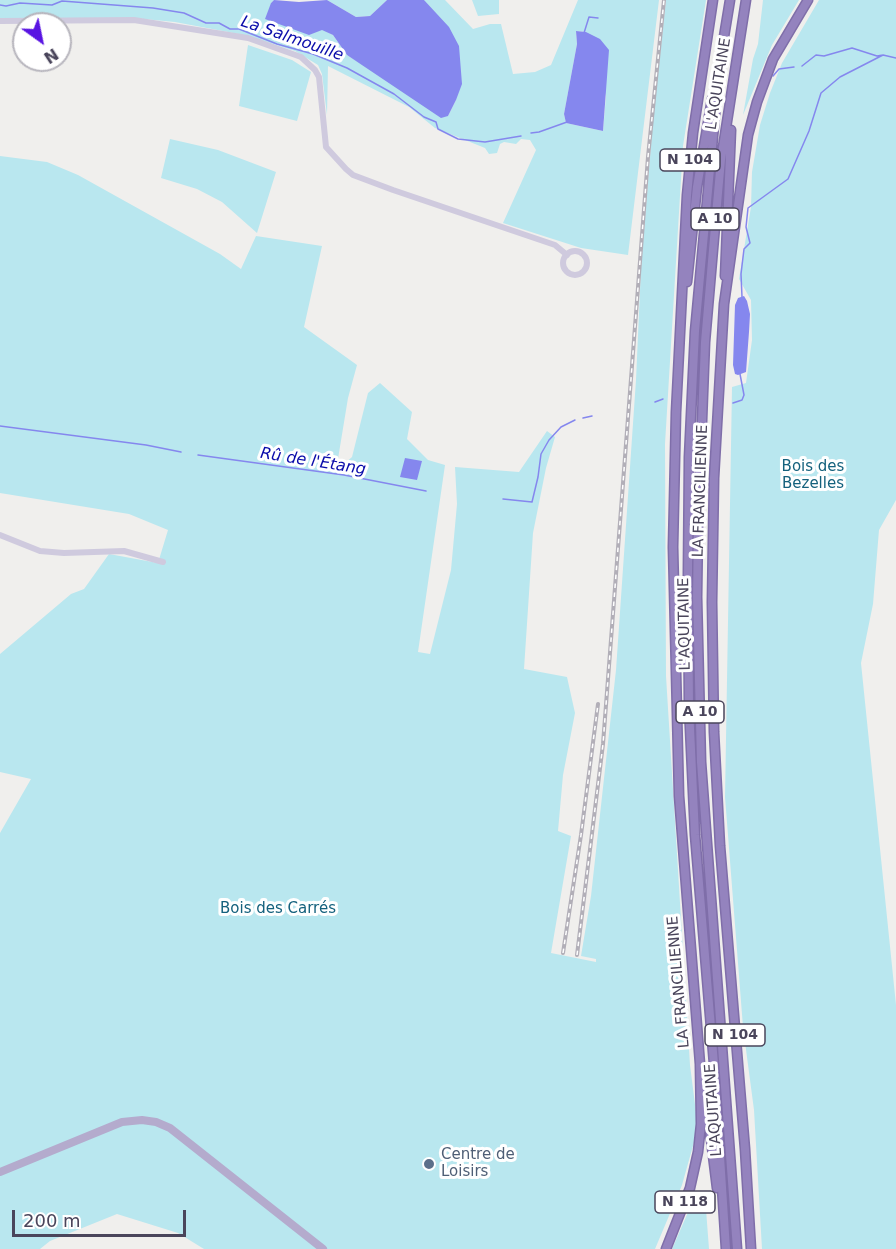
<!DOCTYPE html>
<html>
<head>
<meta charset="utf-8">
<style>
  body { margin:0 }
  #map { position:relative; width:896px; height:1249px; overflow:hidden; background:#f0efed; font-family:"DejaVu Sans",sans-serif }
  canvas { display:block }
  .north { position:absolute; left:12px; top:12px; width:60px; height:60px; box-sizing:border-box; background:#fff; border:2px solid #b7b5bd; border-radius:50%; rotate:147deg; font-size:16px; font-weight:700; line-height:24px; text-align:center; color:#4a455b }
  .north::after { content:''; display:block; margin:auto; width:21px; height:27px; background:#5914e2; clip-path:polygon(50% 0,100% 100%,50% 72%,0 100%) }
  .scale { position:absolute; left:12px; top:1210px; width:174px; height:27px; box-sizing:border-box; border:3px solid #4a455b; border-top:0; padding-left:8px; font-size:18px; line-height:21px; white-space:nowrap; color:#4a455b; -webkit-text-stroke:4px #fff; paint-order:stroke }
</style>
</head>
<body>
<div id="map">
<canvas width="896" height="1249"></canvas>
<div class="north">N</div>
<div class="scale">200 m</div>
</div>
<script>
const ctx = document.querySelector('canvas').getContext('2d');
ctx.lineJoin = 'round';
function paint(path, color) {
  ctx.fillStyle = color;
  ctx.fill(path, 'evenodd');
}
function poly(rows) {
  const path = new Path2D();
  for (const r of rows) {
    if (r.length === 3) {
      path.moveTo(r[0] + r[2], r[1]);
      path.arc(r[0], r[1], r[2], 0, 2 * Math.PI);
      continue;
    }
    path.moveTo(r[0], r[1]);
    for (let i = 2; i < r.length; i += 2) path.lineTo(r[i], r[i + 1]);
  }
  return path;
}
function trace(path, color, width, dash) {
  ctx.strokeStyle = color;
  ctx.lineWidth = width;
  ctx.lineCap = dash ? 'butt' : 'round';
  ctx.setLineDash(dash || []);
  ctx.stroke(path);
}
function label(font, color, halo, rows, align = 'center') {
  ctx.font = font + ' "DejaVu Sans",sans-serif';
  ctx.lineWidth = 6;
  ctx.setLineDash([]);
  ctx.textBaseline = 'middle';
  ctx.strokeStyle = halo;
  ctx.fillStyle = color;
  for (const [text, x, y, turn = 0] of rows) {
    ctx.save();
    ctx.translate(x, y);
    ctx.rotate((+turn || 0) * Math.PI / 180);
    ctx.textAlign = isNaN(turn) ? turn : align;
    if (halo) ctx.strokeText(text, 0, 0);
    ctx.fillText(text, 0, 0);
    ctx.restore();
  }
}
const green = poly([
  [0,0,274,0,271,3,333,35,347,55,448,116,456,100,424,0,445,0,473,29,490,24,501,24,513,74,535,72,551,65,578,0,659,0,628,255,581,248,503,223,536,150,530,140,521,139,516,144,504,142,500,144,497,153,489,154,485,148,435,128,409,107,328,66,327,115,322,74,318,65,295,51,244,35,175,22,133,18,0,18],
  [576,31,586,32,606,96,603,131,566,123,564,114,577,44],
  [327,0,387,0,370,16,356,17],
  [472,0,499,0,499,14,478,16],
  [666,0,706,0,683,146,665,444,666,676,690,1065,698,1128,682,1185,655,1249,204,1249,178,1233,117,1214,50,1241,40,1249,0,1249,0,833,31,779,0,772,0,654,71,594,84,589,109,554,158,563,168,530,129,514,0,493,0,156,47,162,78,175,220,254,241,269,256,236,322,246,304,327,357,365,348,398,336,471,352,457,368,393,380,383,412,412,407,439,428,460,445,465,418,652,430,654,451,570,457,504,455,467,519,472,547,431,555,437,546,468,533,533,524,669,567,677,575,713,563,775,558,831,571,836,551,953,596,962,596,959,581,956,591,896,616,670,636,380,641,268,653,120],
  [763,0,799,0,772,45,743,115,753,59,758,44],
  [819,0,896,0,896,500,879,530,873,604,861,663,896,1005,896,1249,762,1249,754,1110,743,1027,725,797,732,387,746,383,752,340,751,300,739,279,751,207,752,172,760,125,770,93,782,63],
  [248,45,292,60,311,72,297,121,239,106],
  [170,139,218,150,276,172,257,233,222,202,197,189,161,178],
  [705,1196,709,1249,672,1249,689,1210,697,1197]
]);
const water = poly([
  [274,0,299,2,327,0,356,17,370,16,387,0,424,0,449,27,459,46,462,84,456,100,448,116,441,118,347,55,333,35,322,30,309,35,265,19,271,3],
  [576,31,586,32,600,39,609,50,603,131,566,123,564,114,577,44],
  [744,296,747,301,750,314,749,332,746,372,738,375,735,374,733,365,735,305,738,298],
  [405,458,422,461,417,480,400,477]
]);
const stream = poly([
  [0,5,6,6,20,3,52,5,62,1,153,8,184,13,206,23,219,23,230,29,239,29,277,44,313,54,347,68,394,94,424,117,436,122,438,129,458,139,485,142,521,136],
  [584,33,589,17,598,18],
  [802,66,816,55,824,56,852,48,877,56,883,55,896,58],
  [773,76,779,69,794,67],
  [531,133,539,132,567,122],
  [742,297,741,274,744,249,750,243,746,227,748,208,788,179,809,131,821,93,840,77,883,55],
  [655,402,663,399],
  [733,403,742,400,744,395,740,374],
  [583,418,592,416],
  [0,426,146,445,181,452],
  [198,455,344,475,426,491],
  [503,499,532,502,538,477,541,454,549,440,561,427,575,420]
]);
const minor = poly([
  [0,21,134,20,248,38,301,57,315,70,319,77,326,147,346,169,353,175,393,190,555,245,567,255],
  [575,263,12],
  [0,535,40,551,64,553,124,551,163,562]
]);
const major = poly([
  [0,1172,122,1122,142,1120,156,1122,170,1128,323,1249]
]);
const highway = poly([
  [725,276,731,130],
  [687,282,697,187,712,99],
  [705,1091,717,1188],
  [666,1249,690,1188,698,1152,701,1124,700,1064,679,796,673,547,676,412,687,195,693,133,713,0],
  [726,1249,714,1064,695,835,689,707,688,575,689,457,695,331,720,61,730,0],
  [737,1249,701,762,697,597,698,526,705,342,716,215,721,160,746,0],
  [751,1249,745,1149,720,846,714,732,712,602,714,478,724,304,748,135,757,102,773,59,808,0]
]);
const rail = poly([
  [563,953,581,835,598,704],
  [577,955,603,744,648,157,664,0]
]);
const markers = [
  [429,1164,6,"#5c6f8a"]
];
const shields = [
  [690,160,60],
  [715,219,48],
  [700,712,48],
  [735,1035,60],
  [685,1202,60]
];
const shieldNames = [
  ["N 104",690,160],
  ["A 10",715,219],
  ["A 10",700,712],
  ["N 104",735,1035],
  ["N 118",685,1202]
];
const streetNames = [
  ["L'AQUITAINE",719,84,-81],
  ["LA FRANCILIENNE",701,491,-88],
  ["L'AQUITAINE",685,624,-91],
  ["LA FRANCILIENNE",679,982,-95],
  ["L'AQUITAINE",714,1110,-94]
];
const parkNames = [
  ["Bois des",813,467],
  ["Bezelles",813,484],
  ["Bois des Carrés",278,909]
];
const serviceNames = [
  ["Centre de",441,1155],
  ["Loisirs",441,1172]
];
const waterNames = [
  ["La Salmouille",292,39,19],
  ["Rû de l'Étang",313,462,9]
];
paint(green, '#b9e7ef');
paint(water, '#8587ee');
trace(stream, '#8587ee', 1.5);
trace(highway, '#7f6ea9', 11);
trace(minor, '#cfcade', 6);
trace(major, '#b4abcd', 8);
trace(highway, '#9483be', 8);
trace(rail, '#b2afb8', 4);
trace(rail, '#fff', 1.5, [4.5]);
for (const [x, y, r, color] of markers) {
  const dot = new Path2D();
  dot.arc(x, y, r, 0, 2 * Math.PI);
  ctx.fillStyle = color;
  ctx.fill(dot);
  trace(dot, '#fff', 2);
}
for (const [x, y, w] of shields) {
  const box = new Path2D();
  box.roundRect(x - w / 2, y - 11, w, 22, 4.5);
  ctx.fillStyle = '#fff';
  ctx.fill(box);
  trace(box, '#4a455b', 1.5);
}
label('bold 14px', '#4a455b', null, shieldNames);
label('15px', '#4a455b', '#fff', streetNames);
label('15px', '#14617d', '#fff', parkNames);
label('15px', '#4e5e75', '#fff', serviceNames, 'left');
label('italic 16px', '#090baa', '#fff', waterNames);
</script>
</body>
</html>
